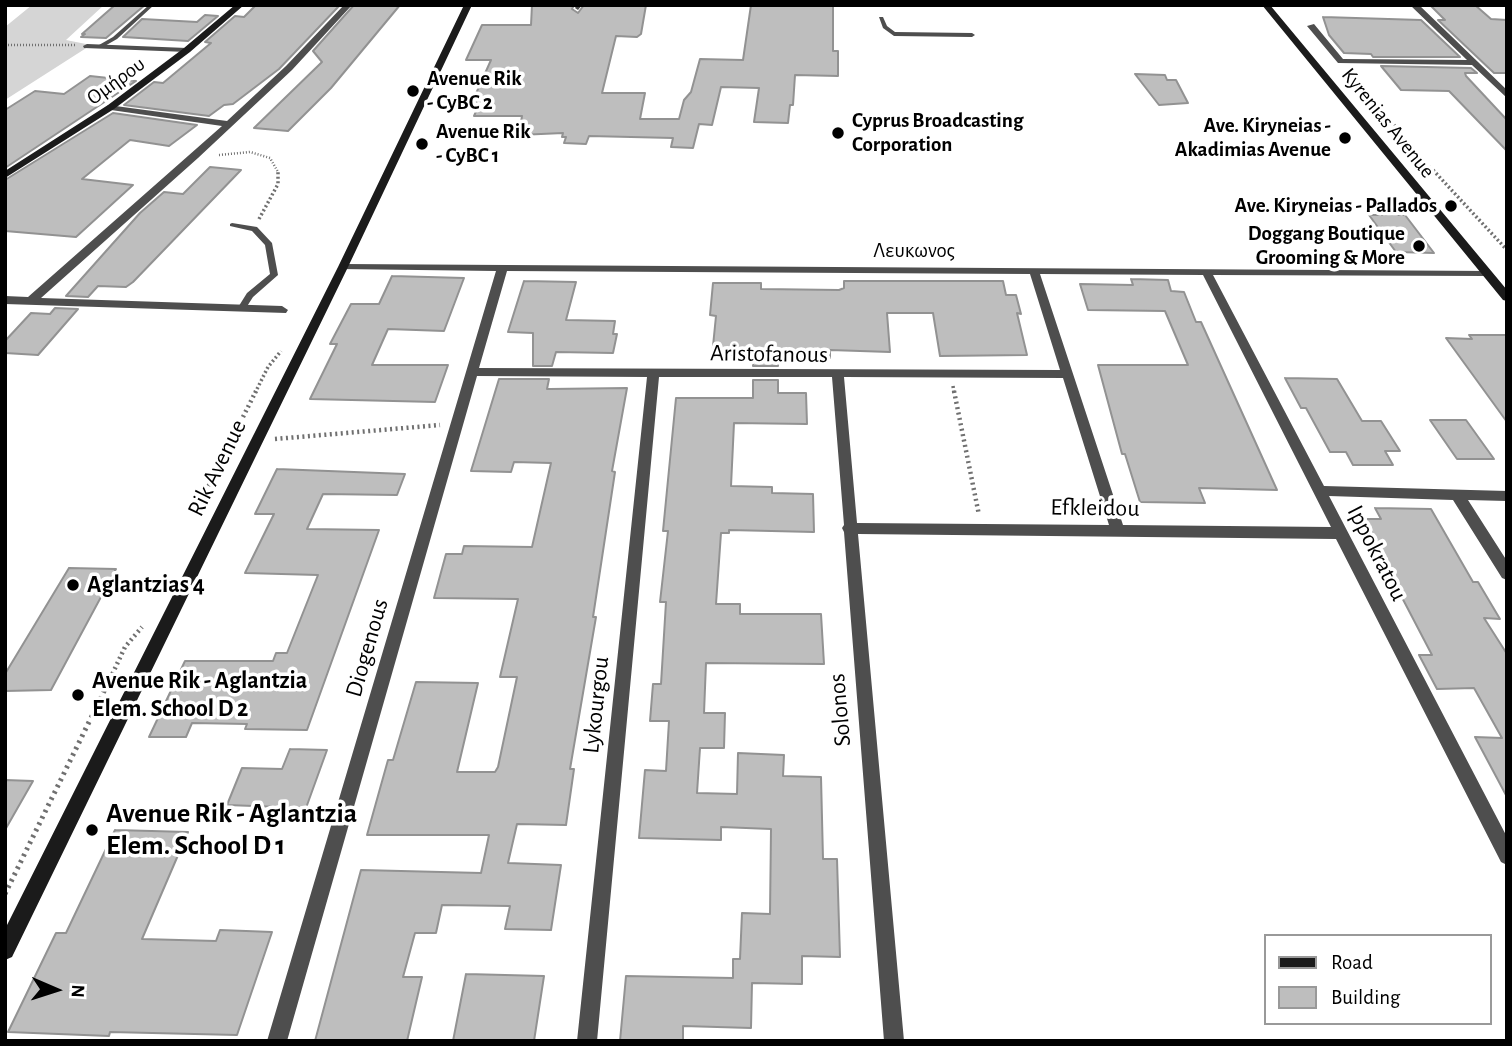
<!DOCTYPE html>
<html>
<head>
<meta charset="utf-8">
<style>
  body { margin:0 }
  #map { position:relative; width:1512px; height:1046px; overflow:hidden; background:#fff; font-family:"Alegreya Sans",sans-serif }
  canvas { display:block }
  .frame { position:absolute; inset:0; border:7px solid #000; pointer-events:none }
  .legend { position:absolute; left:1264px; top:934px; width:228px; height:91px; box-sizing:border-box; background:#fff; border:2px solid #999; margin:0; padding:9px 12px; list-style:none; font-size:21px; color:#000 }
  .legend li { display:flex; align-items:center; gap:14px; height:35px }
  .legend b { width:35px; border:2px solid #999 }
  .north { position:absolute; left:21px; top:955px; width:70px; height:70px; -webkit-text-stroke:5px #fff; paint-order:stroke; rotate:93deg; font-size:19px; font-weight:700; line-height:28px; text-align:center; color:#000 }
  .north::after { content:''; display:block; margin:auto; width:24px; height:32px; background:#000; clip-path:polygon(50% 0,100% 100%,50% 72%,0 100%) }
</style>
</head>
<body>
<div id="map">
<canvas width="1512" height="1046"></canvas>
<div class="frame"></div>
<ul class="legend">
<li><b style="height:9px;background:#1b1b1b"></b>Road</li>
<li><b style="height:19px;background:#bebebe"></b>Building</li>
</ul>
<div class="north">N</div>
</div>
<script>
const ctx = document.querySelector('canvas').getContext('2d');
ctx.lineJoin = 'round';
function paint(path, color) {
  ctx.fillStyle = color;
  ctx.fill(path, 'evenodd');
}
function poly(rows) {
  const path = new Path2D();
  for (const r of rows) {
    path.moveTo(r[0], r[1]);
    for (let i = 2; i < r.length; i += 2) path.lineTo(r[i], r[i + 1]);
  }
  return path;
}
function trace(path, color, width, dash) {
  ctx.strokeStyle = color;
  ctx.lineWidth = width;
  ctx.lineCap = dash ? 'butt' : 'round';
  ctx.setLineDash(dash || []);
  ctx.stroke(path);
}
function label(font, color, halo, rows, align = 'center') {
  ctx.font = font + ' "Alegreya Sans",sans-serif';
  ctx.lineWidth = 7;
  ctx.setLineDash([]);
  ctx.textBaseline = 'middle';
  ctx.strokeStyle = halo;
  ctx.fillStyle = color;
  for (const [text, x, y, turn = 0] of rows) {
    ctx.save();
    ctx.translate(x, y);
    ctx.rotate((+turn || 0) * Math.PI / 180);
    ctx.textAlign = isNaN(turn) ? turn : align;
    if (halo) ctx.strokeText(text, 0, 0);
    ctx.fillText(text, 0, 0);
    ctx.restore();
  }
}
const green = poly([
  [32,5,104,5,66,40,91,45,5,100,5,27]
]);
const building = poly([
  [115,5,145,5,106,38,81,37,85,34,82,34,115,5],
  [256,5,340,5,279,69,233,104,224,105,209,116,124,105,154,82,163,83,211,43,205,42,235,16,244,17,256,5],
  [354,5,400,5,331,88,288,131,254,128,322,62,313,51,354,5],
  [532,5,574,5,572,9,578,13,584,5,646,5,641,34,637,37,616,36,602,93,645,93,640,119,679,119,684,100,691,92,700,59,743,60,751,5,833,5,833,51,838,51,838,76,795,75,793,105,790,105,788,123,754,122,759,88,721,87,712,125,699,124,693,148,671,147,673,138,589,136,586,144,564,143,566,137,562,137,563,133,519,135,522,116,474,116,478,107,470,107,491,60,466,60,482,25,531,25,532,5],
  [1430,5,1475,5,1491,19,1507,20,1507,73,1494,73,1438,20,1445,20,1430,5],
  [205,15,218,16,188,41,123,37,142,19,197,22,205,15],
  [1323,17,1421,20,1460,57,1373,57,1371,54,1344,53,1329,35,1323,17],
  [1381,66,1471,68,1477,73,1465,73,1466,76,1507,120,1507,151,1449,91,1401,90,1381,66],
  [1135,74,1165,75,1167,80,1176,80,1188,103,1159,105,1135,74],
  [90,76,136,81,5,168,5,110,35,91,64,94,90,76],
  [113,113,197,125,169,146,130,140,82,179,133,185,76,237,5,231,5,180,113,113],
  [210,167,241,170,133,282,126,287,98,286,88,297,66,296,140,213,164,192,183,194,210,167],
  [1369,215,1405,215,1434,253,1396,252,1369,215],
  [392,276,464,278,444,331,388,329,372,365,448,365,435,402,310,399,337,344,330,344,351,304,379,304,392,276],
  [1131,279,1168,280,1171,291,1184,292,1196,322,1201,322,1277,490,1199,488,1205,503,1140,502,1125,454,1122,454,1098,365,1188,365,1165,311,1088,310,1080,284,1133,285,1131,279],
  [524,281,576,282,566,320,615,321,613,334,617,334,613,353,556,352,552,366,533,366,533,333,508,332,524,281],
  [844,281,1003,281,1006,295,1016,295,1021,314,1017,313,1027,355,940,356,933,313,887,313,890,352,830,350,830,358,778,358,778,366,753,366,753,357,712,356,716,316,710,315,713,283,761,283,761,289,839,290,844,288,844,281],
  [55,308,78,309,38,355,5,353,5,341,31,313,50,314,55,308],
  [1469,335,1507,335,1507,422,1446,338,1472,339,1469,335],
  [1285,378,1337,379,1362,421,1381,421,1400,451,1385,451,1393,465,1353,465,1346,452,1330,452,1306,408,1301,408,1285,378],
  [499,379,549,379,547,389,550,389,627,388,612,471,615,472,593,617,596,617,570,769,574,769,566,825,517,824,508,863,561,865,551,930,505,929,510,906,442,905,436,933,415,933,403,977,422,977,407,1041,315,1041,361,870,481,873,489,835,367,835,388,760,393,760,416,682,478,683,457,772,495,772,498,767,517,677,500,677,518,599,434,598,446,554,462,554,464,546,532,547,551,463,514,462,511,472,471,471,499,379],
  [753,380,778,380,778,393,806,393,807,424,734,423,731,486,772,487,772,493,813,494,814,532,729,530,729,533,721,533,716,604,740,604,740,614,821,614,824,664,706,663,704,713,725,713,724,748,700,748,697,793,737,794,738,753,784,755,783,776,821,777,823,859,837,859,840,957,802,956,802,984,752,983,751,1028,683,1026,683,1041,620,1041,626,976,733,978,733,959,740,959,742,913,770,914,771,829,721,827,721,840,639,838,645,770,666,771,669,721,650,721,653,684,661,684,666,602,660,602,668,531,663,531,676,398,753,398,753,380],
  [1430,420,1466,420,1494,459,1457,459,1430,420],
  [277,469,405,474,397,495,323,494,307,529,379,530,307,730,245,729,247,724,192,723,186,737,149,737,185,661,273,661,276,653,287,653,318,575,245,573,274,514,255,514,277,469],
  [1375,508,1431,509,1473,582,1478,582,1500,619,1484,618,1507,654,1507,797,1475,737,1502,738,1474,688,1437,689,1419,655,1432,655,1385,565,1389,566,1365,519,1381,519,1375,508],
  [69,568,116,569,51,690,5,691,5,674,69,568],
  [290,749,327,750,306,808,227,805,242,768,282,769,290,749],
  [5,780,33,781,5,830,5,780],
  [115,830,188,832,142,939,216,941,220,930,272,932,237,1035,110,1032,109,1036,8,1032,56,933,66,933,115,830],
  [466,974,544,976,534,1041,453,1041,466,974]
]);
const pathFar3 = poly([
  [5,45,76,45],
  [1352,74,1434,172],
  [219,155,250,152,270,158,278,172]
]);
const pathFar2 = poly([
  [1433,170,1507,250],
  [259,219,278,184,278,170],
  [953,386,954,393],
  [255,393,268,367,281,351]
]);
const pathFar1 = poly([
  [954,391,979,515],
  [275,439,440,425],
  [206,502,207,489,256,391],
  [110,679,125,647,142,627]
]);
const path = poly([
  [5,894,111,677]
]);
const lane = poly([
  [149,5,154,5,117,39,103,47,99,47,99,45,113,37,149,5],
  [577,5,582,5,578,10,575,8,577,5],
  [879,17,883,17,887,26,895,32,972,33,975,35,972,37,894,36,883,28,879,17],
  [232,223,257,227,272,243,278,275,253,297,244,311,241,311,237,309,247,293,270,274,265,245,252,231,230,226,230,224,232,223]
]);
const street = poly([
  [344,5,352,5,292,70,198,158,41,298,282,306,288,310,286,313,5,304,5,296,28,297,222,126,111,110,107,107,108,105,227,121,286,66,344,5],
  [1410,5,1419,5,1507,90,1507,98,1472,65,1338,63,1307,26,1314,24,1343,59,1467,60,1410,5],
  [87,44,187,48,191,50,187,52,84,48,83,46,87,44],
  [343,264,1490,271,1490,275,1486,276,1213,275,1324,486,1507,491,1507,501,1468,500,1507,561,1507,580,1502,578,1453,500,1329,496,1507,837,1507,865,1501,862,1336,539,858,534,904,1041,884,1041,844,532,842,528,844,525,832,377,659,377,597,1041,577,1041,647,377,477,376,287,1041,267,1041,496,271,339,269,339,265,343,264],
  [507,271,1030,274,1060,370,479,368,507,271],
  [1040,274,1203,275,1331,527,1123,525,1040,274],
  [844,377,1063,378,1109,525,857,523,844,377]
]);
const secondary = poly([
  [235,5,244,5,190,52,114,109,5,178,5,171,108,105,184,48,235,5],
  [464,5,472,5,348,267,12,957,5,960,5,929,338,267,464,5],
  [1262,5,1270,5,1507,290,1507,301,1503,300,1262,5]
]);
const markers = [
  [413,91,7,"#000"],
  [838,133,7,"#000"],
  [1345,138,7,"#000"],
  [422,144,7,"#000"],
  [1451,206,7,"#000"],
  [1419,246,7,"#000"],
  [73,585,7,"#000"],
  [78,695,7,"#000"],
  [92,830,7,"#000"]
];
const farPoinames = [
  ["Avenue Rik",427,79],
  ["- CyBC 2",427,103],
  ["Cyprus Broadcasting",852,121],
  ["Corporation",852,145],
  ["Ave. Kiryneias -",1331,126,"right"],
  ["Akadimias Avenue",1331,150,"right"],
  ["Avenue Rik",436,132],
  ["- CyBC 1",436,156],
  ["Ave. Kiryneias - Pallados",1437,206,"right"],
  ["Doggang Boutique",1405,234,"right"],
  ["Grooming & More",1405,258,"right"]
];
const farStreetnames = [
  ["Ομήρου",116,81,-36],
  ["Kyrenias Avenue",1388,123,51],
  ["Λευκωνος",914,251]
];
const streetNames = [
  ["Aristofanous",769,354,1],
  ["Rik Avenue",217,468,-64],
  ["Efkleidou",1095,508,1],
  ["Ippokratou",1377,553,63],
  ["Diogenous",367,648,-74],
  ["Lykourgou",596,705,-84],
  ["Solonos",840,710,-95]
];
const poiNames = [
  ["Aglantzias 4",87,585],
  ["Avenue Rik - Aglantzia",92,681],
  ["Elem. School D 2",92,709]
];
const nearPoinames = [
  ["Avenue Rik - Aglantzia",106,814],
  ["Elem. School D 1",106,846]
];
paint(green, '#d5d5d5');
paint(building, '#bebebe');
trace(building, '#929292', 2);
trace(pathFar3, '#707070', 2.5, [1, 2]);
trace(pathFar2, '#707070', 3.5, [2, 2.5]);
trace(pathFar1, '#707070', 4.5, [2, 3.5]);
trace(path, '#707070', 5, [2.5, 4.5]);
paint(lane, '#4e4e4e');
paint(street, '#4e4e4e');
paint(secondary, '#1b1b1b');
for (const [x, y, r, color] of markers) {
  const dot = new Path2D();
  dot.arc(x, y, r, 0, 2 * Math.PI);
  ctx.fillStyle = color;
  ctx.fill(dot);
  trace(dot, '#fff', 2.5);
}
label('bold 21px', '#000', '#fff', farPoinames, 'left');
label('21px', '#000', '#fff', farStreetnames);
label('24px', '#000', '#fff', streetNames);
label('bold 24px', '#000', '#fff', poiNames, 'left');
label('bold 28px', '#000', '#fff', nearPoinames, 'left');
</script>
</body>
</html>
